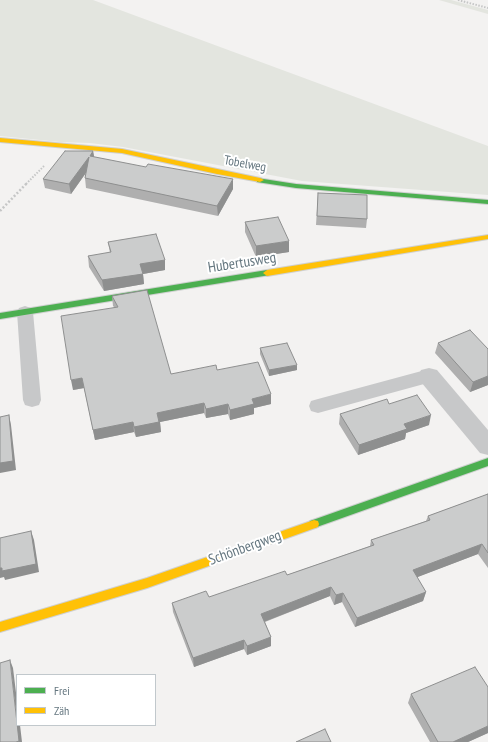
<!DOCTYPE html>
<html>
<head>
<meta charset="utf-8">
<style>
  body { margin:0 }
  #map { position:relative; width:488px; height:742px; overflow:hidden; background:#f3f2f1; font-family:"PT Sans Narrow",sans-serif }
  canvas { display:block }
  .legend { position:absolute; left:16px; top:674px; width:140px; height:52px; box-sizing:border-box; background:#fff; border:1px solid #c1c8cc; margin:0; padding:5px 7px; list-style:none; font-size:12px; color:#64767f }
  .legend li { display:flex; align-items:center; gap:8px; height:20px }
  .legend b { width:20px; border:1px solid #c1c8cc }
</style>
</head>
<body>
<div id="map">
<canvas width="488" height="742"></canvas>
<ul class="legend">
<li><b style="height:5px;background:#4caf50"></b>Frei</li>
<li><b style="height:5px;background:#ffc107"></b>Zäh</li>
</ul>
</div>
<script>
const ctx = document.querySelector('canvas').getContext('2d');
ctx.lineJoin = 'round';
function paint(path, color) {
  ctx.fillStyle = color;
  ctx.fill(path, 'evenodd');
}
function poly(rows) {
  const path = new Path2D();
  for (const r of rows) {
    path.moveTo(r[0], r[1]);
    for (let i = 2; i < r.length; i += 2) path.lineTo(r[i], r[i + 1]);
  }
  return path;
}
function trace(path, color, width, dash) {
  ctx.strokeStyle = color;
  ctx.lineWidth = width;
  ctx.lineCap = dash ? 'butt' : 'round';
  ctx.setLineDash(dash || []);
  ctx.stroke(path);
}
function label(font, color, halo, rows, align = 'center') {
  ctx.font = font + ' "PT Sans Narrow",sans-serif';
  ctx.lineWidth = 4;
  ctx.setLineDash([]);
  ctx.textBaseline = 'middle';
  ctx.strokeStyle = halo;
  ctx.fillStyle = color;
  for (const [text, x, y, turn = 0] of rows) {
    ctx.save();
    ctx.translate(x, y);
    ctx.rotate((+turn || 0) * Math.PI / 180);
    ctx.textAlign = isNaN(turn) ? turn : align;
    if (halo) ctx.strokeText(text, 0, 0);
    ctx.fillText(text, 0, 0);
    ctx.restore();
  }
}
const green = poly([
  [0,0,93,0,488,146,488,195,302,181,123,147,90,143,60,142,0,136],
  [439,0,451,0,488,10,488,14]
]);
const pathFar1 = poly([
  [458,0,488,8],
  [26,184,44,166]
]);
const path = poly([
  [0,211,27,183]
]);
const lane = poly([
  [25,306,31,308,33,312,41,400,39,405,32,407,25,405,23,400,17,312,19,308,25,306],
  [429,369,435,371,438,376,435,381,318,413,311,411,309,406,311,401,318,399,429,369]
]);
const street = poly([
  [429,368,437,370,488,430,488,455,480,453,421,382,418,376,421,370,429,368]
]);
const fast = poly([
  [257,178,296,184,488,200,488,204,296,188,257,182,257,178],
  [267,270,271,273,270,275,0,319,0,313,267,270],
  [488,458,488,466,314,528,310,527,309,524,310,521,488,458]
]);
const slow = poly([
  [0,138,122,149,260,178,264,180,260,182,217,174,122,153,0,142,0,138],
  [488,235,488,239,267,276,263,273,267,270,488,235],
  [314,520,318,521,319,524,318,527,147,588,0,632,0,622,147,578,314,520]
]);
const wall = poly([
  [93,151,94,157,233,189,218,216,86,188,85,178,86,173,71,194,45,188,43,179],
  [318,193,367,219,366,228,316,225],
  [245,222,289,252,256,257,245,232],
  [108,242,165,260,165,270,143,274,144,284,104,291,89,267,88,256,110,253],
  [112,296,171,374,217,370,271,404,254,408,254,414,230,420,228,414,206,418,204,413,160,422,161,432,136,437,134,432,95,440,84,388,73,390,114,307,113,306],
  [438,343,488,349,488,385,470,392,435,353],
  [260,348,297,370,269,376,260,354],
  [389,404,429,425,406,433,405,439,358,455,339,424,340,414],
  [488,494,488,568,478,554,417,577,426,592,423,601,355,627,342,602,334,605,330,596,265,622,271,637,271,646,247,655,244,649,194,667,173,612,172,603,209,597,287,575,370,546,371,540,426,521,428,516],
  [488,687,488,733,468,742,430,742,408,703,411,694]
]);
const shadedWall = poly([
  [93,151,95,161,90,156],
  [89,157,90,167,71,194,69,184],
  [233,179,233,189,218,216,217,206],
  [289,241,289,252,256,257,256,246],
  [165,260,165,270,143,274,144,284,104,291,102,280,140,264],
  [297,365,297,370,269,376,269,370],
  [488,376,488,385,470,392,473,382],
  [82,378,84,388,73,390,71,380],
  [271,394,271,404,254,408,254,414,230,420,230,410,252,399],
  [204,403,204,413,160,422,161,432,136,437,134,427,157,413],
  [228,404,228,414,206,418,206,409],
  [9,415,11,425,16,470,0,473,0,463],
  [431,415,429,425,406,433,405,439,358,455,359,445,404,424],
  [133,422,134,432,95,440,93,430],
  [31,531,34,540,39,572,5,580,4,577,0,578,0,568,2,568],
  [482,544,478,554,410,580,413,570],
  [331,587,330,596,261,623,261,614],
  [426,592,423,601,355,627,357,618],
  [343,593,342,602,334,605,336,595],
  [271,637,271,646,247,655,247,646],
  [244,640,244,649,194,667,193,658],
  [10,660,13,668,17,701,17,722],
  [17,725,20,725,22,742,16,742],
  [488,726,488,733,468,742,453,742]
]);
const building = poly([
  [65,151,93,151,90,156,146,167,148,164,233,179,217,206,85,178,89,157,69,184,43,179,65,151],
  [318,193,367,195,367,219,317,216,318,193],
  [278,217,289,241,256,246,245,222,278,217],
  [156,234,165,260,140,264,143,274,102,280,88,256,111,252,108,242,156,234],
  [147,290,171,374,216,365,217,370,258,362,271,394,252,399,254,404,230,410,228,404,206,409,204,403,157,413,159,422,134,427,133,422,93,430,82,378,71,380,61,316,118,307,112,296,147,290],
  [470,330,488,349,488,376,473,382,438,343,470,330],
  [287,343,297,365,269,370,260,348,287,343],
  [417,395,431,415,404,424,407,429,359,445,340,414,387,399,389,404,417,395],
  [9,415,13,461,0,463,0,417,9,415],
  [488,494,488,553,482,544,413,570,426,592,357,618,343,593,336,595,331,587,261,614,271,637,247,646,244,640,193,658,172,603,206,591,209,597,285,571,287,575,374,545,371,540,430,520,428,516,488,494],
  [31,531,36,564,2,571,2,568,0,568,0,538,31,531],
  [10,660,19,741,16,742,0,742,0,663,10,660],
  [475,667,488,687,488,726,453,742,438,742,411,694,475,667],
  [325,729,331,742,296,742,325,729]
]);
const farStreetnames = [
  ["Tobelweg",245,164,10]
];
const streetNames = [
  ["Hubertusweg",242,263,-9],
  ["Schönbergweg",245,548,-20]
];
paint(green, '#e3e5df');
trace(fast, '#cfd0d0', 2);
trace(slow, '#cfd0d0', 2);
trace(pathFar1, '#c5c6c6', 2, [1.5, 1.5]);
trace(path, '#c5c6c6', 2.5, [2, 2]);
paint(lane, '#c7c8c9');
paint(street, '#c7c8c9');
paint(fast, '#4caf50');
paint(slow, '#ffc107');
paint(wall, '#afafaf');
paint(shadedWall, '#8e8f8f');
paint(building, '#cbcccc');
trace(building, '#8e8f8f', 1);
label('13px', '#64767f', '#fff', farStreetnames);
label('15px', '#64767f', '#fff', streetNames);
</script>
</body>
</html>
